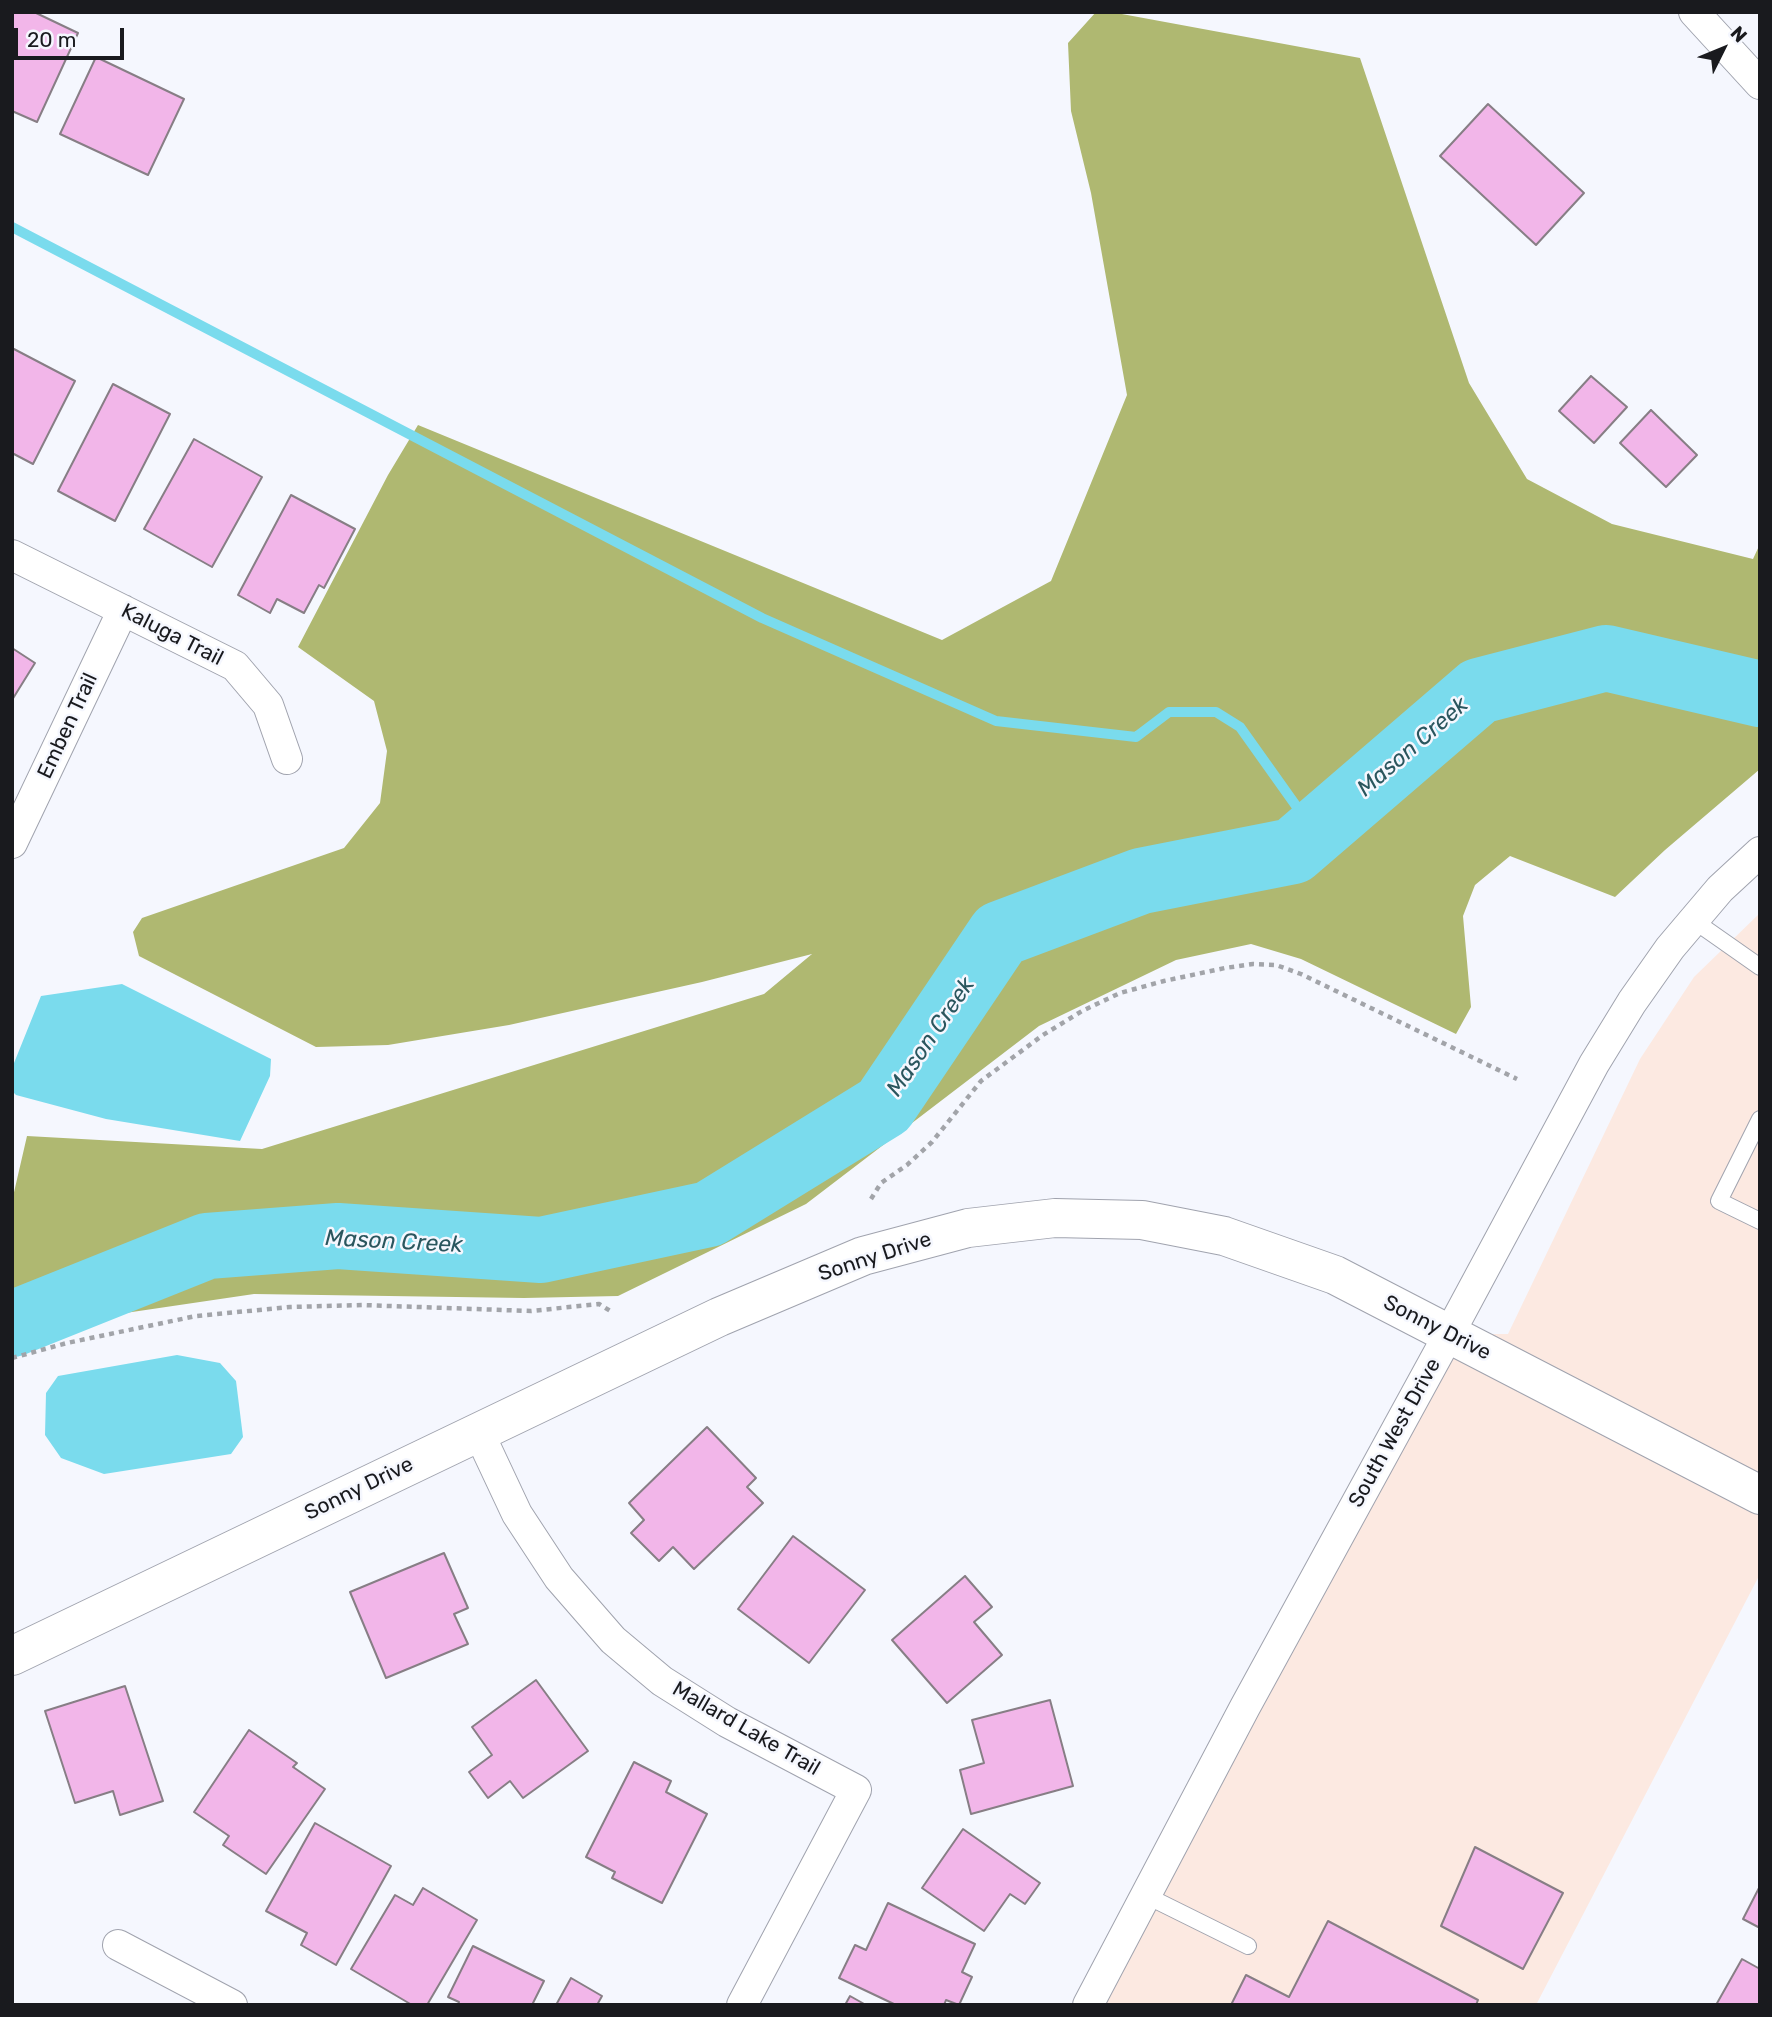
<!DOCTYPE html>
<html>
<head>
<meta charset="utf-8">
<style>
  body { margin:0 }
  #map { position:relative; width:1772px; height:2017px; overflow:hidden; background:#f5f7fe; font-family:Rubik,sans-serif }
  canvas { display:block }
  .frame { position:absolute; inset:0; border:14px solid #191a1e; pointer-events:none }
  .north { position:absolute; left:1688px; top:14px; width:70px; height:70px; -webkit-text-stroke:5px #f5f7fe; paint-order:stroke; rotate:47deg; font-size:19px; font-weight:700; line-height:28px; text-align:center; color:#191a1e }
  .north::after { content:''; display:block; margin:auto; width:24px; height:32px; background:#191a1e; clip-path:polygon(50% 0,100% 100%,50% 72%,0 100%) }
  .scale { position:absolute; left:14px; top:28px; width:110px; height:32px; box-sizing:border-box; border:4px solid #191a1e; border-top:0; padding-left:9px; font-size:21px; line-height:24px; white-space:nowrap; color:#191a1e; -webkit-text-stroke:5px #f5f7fe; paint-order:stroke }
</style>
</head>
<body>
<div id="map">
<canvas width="1772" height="2017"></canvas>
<div class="frame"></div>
<div class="north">N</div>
<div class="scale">20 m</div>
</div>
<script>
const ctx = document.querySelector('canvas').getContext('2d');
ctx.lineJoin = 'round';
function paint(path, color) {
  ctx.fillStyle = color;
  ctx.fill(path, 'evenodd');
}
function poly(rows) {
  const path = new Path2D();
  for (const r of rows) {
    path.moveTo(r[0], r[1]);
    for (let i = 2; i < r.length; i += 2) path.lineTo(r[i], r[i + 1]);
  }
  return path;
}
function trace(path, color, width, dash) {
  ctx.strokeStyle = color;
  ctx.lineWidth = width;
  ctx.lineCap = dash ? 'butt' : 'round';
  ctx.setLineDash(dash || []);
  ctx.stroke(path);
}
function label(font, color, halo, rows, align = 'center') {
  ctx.font = font + ' Rubik,sans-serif';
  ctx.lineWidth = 5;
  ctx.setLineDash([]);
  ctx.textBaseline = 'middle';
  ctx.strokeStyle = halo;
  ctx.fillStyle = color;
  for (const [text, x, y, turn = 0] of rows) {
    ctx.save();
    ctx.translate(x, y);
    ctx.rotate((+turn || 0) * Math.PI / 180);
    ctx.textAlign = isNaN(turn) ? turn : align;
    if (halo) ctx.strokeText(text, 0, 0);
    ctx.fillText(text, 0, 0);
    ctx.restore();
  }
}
const commercial = poly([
  [1760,913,1760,1574,1536,2005,1093,2005,1449,1334,1508,1334,1640,1059,1694,977]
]);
const forest = poly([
  [1096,12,1111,12,1360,58,1469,383,1527,479,1612,524,1753,559,1760,544,1760,769,1665,850,1615,897,1510,856,1475,885,1463,916,1471,1007,1456,1034,1301,959,1251,944,1176,960,1039,1026,806,1204,618,1296,524,1298,254,1294,105,1316,12,1343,12,1201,27,1136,262,1149,764,994,812,954,702,982,509,1025,388,1045,316,1047,139,956,133,932,142,918,344,848,380,803,387,751,374,701,298,647,388,475,418,425,942,640,1051,581,1127,395,1091,193,1071,111,1068,43]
]);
const water = poly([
  [122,984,271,1059,270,1076,240,1141,106,1119,16,1095,12,1091,12,1068,41,996],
  [177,1355,220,1363,236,1381,243,1437,231,1454,104,1474,61,1458,45,1435,46,1393,58,1376]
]);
const stream = poly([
  [12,227,762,618,996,721,1136,737,1169,712,1216,712,1240,727,1314,831]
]);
const river = poly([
  [12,1324,207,1246,338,1236,541,1250,709,1214,884,1106,1000,934,1141,881,1293,851,1479,691,1606,658,1760,694]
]);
const building = poly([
  [12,12,34,12,78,33,37,122,12,111,12,12],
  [96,57,184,99,148,175,60,134,96,57],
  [1488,104,1584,193,1536,245,1440,156,1488,104],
  [12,348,75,381,33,464,12,453,12,348],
  [1591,376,1627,407,1594,443,1559,411,1591,376],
  [113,384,170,414,115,521,58,491,113,384],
  [1651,410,1697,455,1666,487,1620,443,1651,410],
  [194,439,262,477,212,567,144,529,194,439],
  [291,495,355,529,324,588,319,585,304,613,277,599,270,613,238,595,291,495],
  [12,648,35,663,12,700,12,648],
  [707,1427,756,1478,747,1487,763,1503,694,1569,673,1547,659,1561,631,1533,644,1520,629,1503,707,1427],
  [793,1536,865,1590,809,1663,738,1609,793,1536],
  [444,1553,468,1608,454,1614,468,1644,386,1678,350,1592,444,1553],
  [965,1576,992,1607,974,1622,1002,1655,947,1703,892,1640,965,1576],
  [536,1680,588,1751,523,1798,510,1781,488,1798,469,1772,492,1755,472,1727,536,1680],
  [125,1686,163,1801,120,1815,113,1791,75,1803,45,1711,125,1686],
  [1050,1700,1073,1786,971,1814,960,1770,984,1763,972,1720,1050,1700],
  [249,1730,297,1763,293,1767,325,1789,266,1874,223,1845,229,1836,194,1812,249,1730],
  [634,1762,671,1781,666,1792,707,1814,662,1903,612,1878,615,1872,586,1857,634,1762],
  [315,1823,391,1866,336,1965,301,1945,307,1933,266,1911,315,1823],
  [963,1829,1040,1883,1025,1904,1010,1894,984,1931,922,1888,963,1829],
  [1475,1847,1563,1893,1523,1969,1441,1926,1475,1847],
  [1760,1886,1760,1928,1743,1919,1760,1886],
  [423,1888,477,1920,427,2005,412,2005,351,1969,395,1895,413,1905,423,1888],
  [888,1903,975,1944,962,1972,972,1977,959,2005,946,2000,944,2005,896,2005,839,1978,855,1945,866,1950,888,1903],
  [1328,1921,1478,2000,1476,2005,1231,2005,1246,1975,1289,1997,1328,1921],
  [473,1946,544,1981,532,2005,458,2005,459,2002,448,1997,473,1946],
  [1742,1959,1760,1969,1760,2005,1716,2005,1742,1959],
  [571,1978,602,1996,597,2005,556,2005,571,1978],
  [850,1996,866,2005,845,2005,850,1996]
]);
const path = poly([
  [871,1199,881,1183,907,1165,932,1142,981,1081,1043,1035,1082,1011,1120,993,1164,981,1225,968,1253,964,1276,965,1301,974,1517,1079],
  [12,1358,67,1343,196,1316,290,1307,362,1305,531,1311,599,1304,612,1312]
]);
const lane = poly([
  [1693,920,1760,967],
  [1760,1119,1719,1201,1760,1221],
  [1145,1895,1248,1946]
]);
const street = poly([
  [1694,12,1760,84],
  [12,555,235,666,268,705,287,759],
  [12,843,123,610],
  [478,1431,517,1514,559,1578,613,1640,662,1681,727,1722,856,1790,742,2005],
  [118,1945,232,2005],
  [1088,2005,1245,1707,1449,1334,1594,1064,1632,1002,1670,948,1720,889,1760,852]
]);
const secondary = poly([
  [12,1656,719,1317,863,1256,968,1228,1055,1218,1142,1220,1224,1236,1335,1275,1760,1495]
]);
const streetNames = [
  ["Kaluga Trail",172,635,27],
  ["Emben Trail",68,726,-65],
  ["Sonny Drive",875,1257,-18],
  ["Sonny Drive",1437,1328,27],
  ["South West Drive",1395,1433,-61],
  ["Sonny Drive",359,1489,-26],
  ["Mallard Lake Trail",746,1729,30]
];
const waterNames = [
  ["Mason Creek",1413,747,-41],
  ["Mason Creek",931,1037,-56],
  ["Mason Creek",394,1242,3]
];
paint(commercial, '#fce9e1');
paint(forest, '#afb871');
paint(water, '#7adbed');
trace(stream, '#7adbed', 10);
trace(river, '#7adbed', 66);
paint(building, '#f2b6e9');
trace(building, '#877e85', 2);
trace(lane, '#a0a3ae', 18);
trace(street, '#a0a3ae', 32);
trace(secondary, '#a0a3ae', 40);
trace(path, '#a2a4a9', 4.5, [5, 5]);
trace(lane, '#fff', 16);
trace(street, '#fff', 30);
trace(secondary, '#fff', 38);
label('21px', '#191a1e', '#f5f7fe', streetNames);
label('italic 23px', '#2a565e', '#f5f7fe', waterNames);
</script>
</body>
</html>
